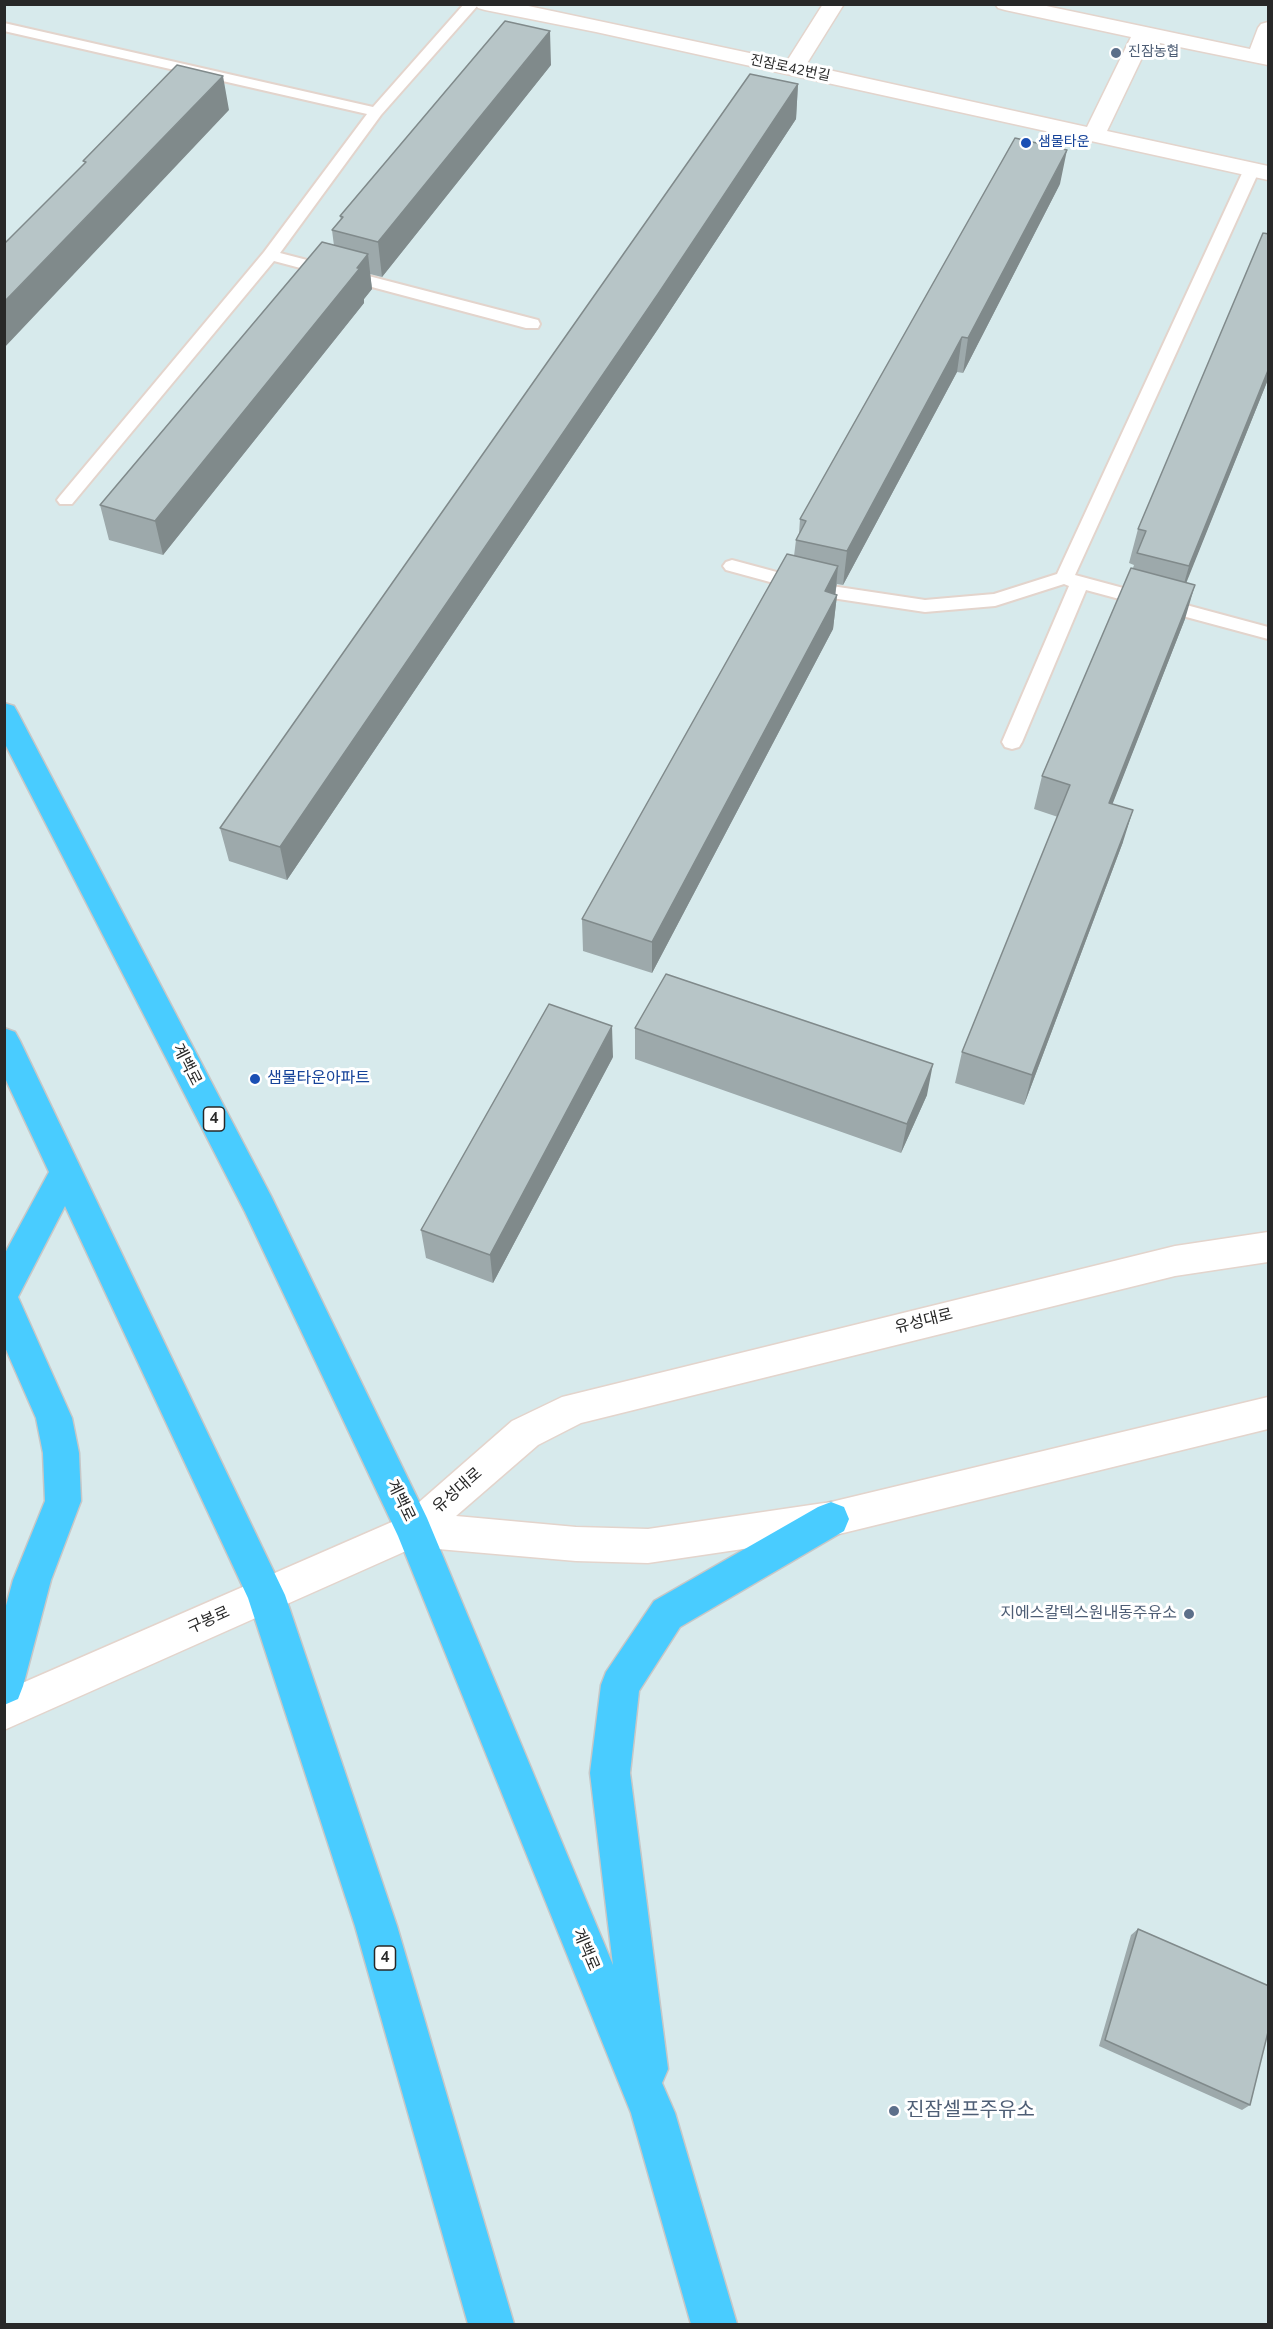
<!DOCTYPE html>
<html>
<head>
<meta charset="utf-8">
<style>
  body { margin:0 }
  #map { position:relative; width:1273px; height:2329px; overflow:hidden; background:#d7eaec; font-family:"Nunito Sans",sans-serif }
  canvas { display:block }
  .frame { position:absolute; inset:0; border:6px solid #282828; pointer-events:none }
</style>
</head>
<body>
<div id="map">
<canvas width="1273" height="2329"></canvas>
<div class="frame"></div>
</div>
<script>
const ctx = document.querySelector('canvas').getContext('2d');
ctx.lineJoin = 'round';
function poly(rows) {
  const path = new Path2D();
  for (const r of rows) {
    path.moveTo(r[0], r[1]);
    for (let i = 2; i < r.length; i += 2) path.lineTo(r[i], r[i + 1]);
  }
  return path;
}
function trace(path, color, width, dash) {
  ctx.strokeStyle = color;
  ctx.lineWidth = width;
  ctx.lineCap = dash ? 'butt' : 'round';
  ctx.setLineDash(dash || []);
  ctx.stroke(path);
}
function paint(path, color) {
  ctx.fillStyle = color;
  ctx.fill(path, 'evenodd');
}
function label(font, color, halo, rows, align = 'center') {
  ctx.font = font + ' "Nunito Sans","Noto Sans KR",sans-serif';
  ctx.lineWidth = 6;
  ctx.setLineDash([]);
  ctx.textBaseline = 'middle';
  ctx.strokeStyle = halo;
  ctx.fillStyle = color;
  for (const [text, x, y, turn = 0] of rows) {
    ctx.save();
    ctx.translate(x, y);
    ctx.rotate((+turn || 0) * Math.PI / 180);
    ctx.textAlign = isNaN(turn) ? turn : align;
    if (halo) ctx.strokeText(text, 0, 0);
    ctx.fillText(text, 0, 0);
    ctx.restore();
  }
}
const lane = poly([
  [464,4,479,4,381,115,280,253,538,320,540,324,538,328,526,328,274,261,72,504,60,504,57,500,60,496,264,252,367,114,4,31,4,23,373,107,464,4],
  [1252,164,1260,169,1075,575,1268,627,1268,639,1086,590,1022,742,1019,747,1012,749,1005,747,1002,742,1069,586,1064,584,995,606,925,612,825,597,726,570,723,566,726,562,732,560,825,585,925,600,994,594,1057,574,1244,169,1252,164]
]);
const street = poly([
  [475,4,519,4,787,61,823,4,844,4,806,65,1087,127,1131,37,1005,10,998,8,995,4,1037,4,1250,49,1258,28,1261,24,1268,22,1268,65,1150,41,1107,131,1268,166,1268,180,596,32,485,10,478,8,475,4]
]);
const secondary = poly([
  [1268,1232,1268,1262,1175,1276,581,1423,538,1445,456,1516,576,1527,648,1529,831,1502,1268,1397,1268,1429,831,1536,648,1563,576,1561,415,1547,4,1730,4,1691,401,1518,512,1421,562,1397,1175,1246,1268,1232]
]);
const primary = poly([
  [4,703,14,706,18,713,271,1196,427,1518,613,1965,590,1773,601,1685,606,1672,654,1601,818,1507,831,1502,844,1507,849,1519,844,1531,680,1627,639,1691,630,1773,668,2069,662,2083,675,2113,737,2324,691,2324,631,2113,398,1536,245,1212,4,742,4,703],
  [4,1028,15,1032,20,1041,285,1595,397,1926,514,2324,468,2324,355,1926,248,1598,65,1206,18,1297,72,1418,79,1453,81,1501,51,1580,23,1686,18,1699,4,1705,4,1613,13,1580,45,1501,43,1453,36,1418,4,1345,4,1255,49,1172,4,1076,4,1028]
]);
const wall = poly([
  [551,65,382,277,370,274,372,289,364,299,364,303,163,555,109,540,100,505,334,246,332,230,341,220,340,216],
  [798,84,796,119,658,329,287,880,229,861,220,828],
  [1060,184,963,373,957,372,843,585,837,584,835,594,837,595,833,629,652,973,583,951,582,919,794,556,796,540,799,534,800,519],
  [1269,234,1269,377,1186,582,1185,619,1112,804,1123,842,1024,1105,955,1083,962,1052,1058,817,1034,809,1042,776,1133,568,1134,565,1129,563,1138,529],
  [635,1028,927,1095,901,1153,635,1059],
  [613,1057,493,1283,426,1258,421,1230],
  [1138,1929,1250,2105,1242,2110,1099,2046,1131,1935]
]);
const shadedWall = poly([
  [550,31,551,65,382,277,378,242],
  [223,76,229,110,4,348,4,302],
  [798,84,796,119,658,329,287,880,280,847],
  [1067,150,1060,184,963,373,968,338],
  [368,254,372,289,364,299,364,303,163,555,155,521],
  [962,337,957,372,843,585,847,551],
  [1269,368,1269,377,1179,601,1189,566],
  [838,566,835,598,837,595,833,629,652,973,652,942,825,591],
  [1195,585,1185,619,1100,836,1109,803],
  [1133,810,1123,842,1024,1105,1032,1075],
  [612,1026,613,1057,493,1283,490,1255],
  [933,1064,927,1095,901,1153,907,1124]
]);
const building = poly([
  [505,21,550,31,378,242,332,230,343,217,340,216,505,21],
  [177,65,223,76,4,302,4,244,86,162,83,161,177,65],
  [750,74,798,84,658,294,280,847,220,828,750,74],
  [1015,138,1067,150,968,338,962,337,847,551,796,540,806,521,800,519,1015,138],
  [1263,233,1269,234,1269,368,1189,566,1137,553,1146,531,1138,529,1263,233],
  [322,242,368,254,357,268,360,268,155,521,100,505,322,242],
  [787,554,838,566,825,591,837,595,652,942,582,919,787,554],
  [1131,568,1195,585,1109,803,1133,810,1032,1075,962,1052,1070,785,1042,776,1131,568],
  [666,974,933,1064,907,1124,635,1028,666,974],
  [549,1004,612,1026,490,1255,421,1230,549,1004],
  [1138,1929,1269,1986,1269,2028,1250,2105,1105,2040,1138,1929]
]);
const markers = [
  [1116,53,6,"#5c6f8a"],
  [1026,143,6,"#1a4fb4"],
  [255,1079,6,"#1a4fb4"],
  [1189,1614,6,"#5c6f8a"],
  [894,2111,6,"#5c6f8a"]
];
const farServicenames = [
  ["진잠농협",1128,53]
];
const farStreetnames = [
  ["진잠로42번길",790,69,12]
];
const farTransitnames = [
  ["샘물타운",1038,143]
];
const shields = [
  [214,1119,21],
  [385,1958,21]
];
const shieldNames = [
  ["4",214,1119],
  ["4",385,1958]
];
const streetNames = [
  ["계백로",186,1065,63],
  ["유성대로",924,1322,-14],
  ["유성대로",458,1491,-41],
  ["계백로",400,1501,64],
  ["구봉로",209,1621,-24],
  ["계백로",585,1950,67]
];
const transitNames = [
  ["샘물타운아파트",267,1079]
];
const serviceNames = [
  ["지에스칼텍스원내동주유소",1177,1614]
];
const nearServicenames = [
  ["진잠셀프주유소",906,2111]
];
trace(lane, '#e3d4cc', 4);
trace(street, '#e3d4cc', 3);
trace(secondary, '#e3d4cc', 3);
trace(primary, '#c7c7c7', 3);
paint(lane, '#fff');
paint(street, '#fff');
paint(secondary, '#fff');
paint(primary, '#49ccff');
paint(wall, '#9da9ab');
paint(shadedWall, '#808a8b');
paint(building, '#b7c5c7');
trace(building, '#808a8b', 1.5);
for (const [x, y, r, color] of markers) {
  const dot = new Path2D();
  dot.arc(x, y, r, 0, 2 * Math.PI);
  ctx.fillStyle = color;
  ctx.fill(dot);
  trace(dot, '#fff', 2);
}
label('14px', '#4e5e75', '#fff', farServicenames, 'left');
label('14px', '#282828', '#fff', farStreetnames);
label('14px', '#164399', '#fff', farTransitnames, 'left');
for (const [x, y, w] of shields) {
  const box = new Path2D();
  box.roundRect(x - w / 2, y - 12, w, 24, 4.5);
  ctx.fillStyle = '#fff';
  ctx.fill(box);
  trace(box, '#282828', 1.5);
}
label('bold 15px', '#282828', null, shieldNames);
label('16px', '#282828', '#fff', streetNames);
label('16px', '#164399', '#fff', transitNames, 'left');
label('16px', '#4e5e75', '#fff', serviceNames, 'right');
label('20px', '#4e5e75', '#fff', nearServicenames, 'left');
</script>
</body>
</html>
